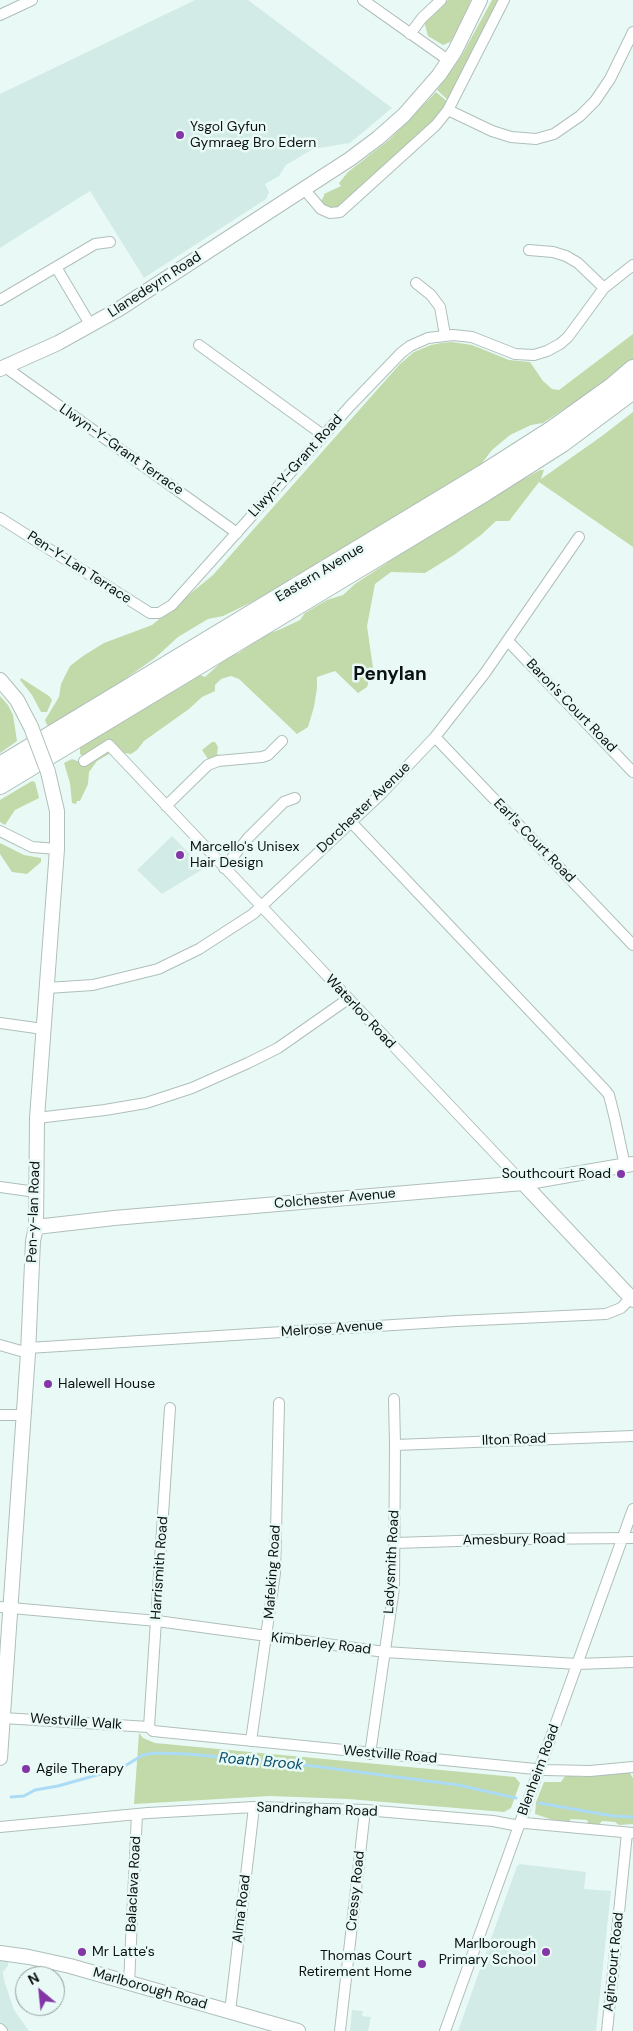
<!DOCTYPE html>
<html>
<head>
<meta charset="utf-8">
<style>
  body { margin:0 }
  #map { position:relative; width:633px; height:2031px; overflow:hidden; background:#e9faf6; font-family:"DM Sans",sans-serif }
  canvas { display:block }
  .north { position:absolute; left:15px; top:1966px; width:50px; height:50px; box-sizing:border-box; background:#e9faf6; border:1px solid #909d9a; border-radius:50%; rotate:332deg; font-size:14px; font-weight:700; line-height:20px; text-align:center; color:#0b1110 }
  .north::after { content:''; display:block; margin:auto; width:18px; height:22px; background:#8436a7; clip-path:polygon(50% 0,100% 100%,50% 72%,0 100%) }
</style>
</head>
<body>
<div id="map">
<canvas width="633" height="2031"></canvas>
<div class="north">N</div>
</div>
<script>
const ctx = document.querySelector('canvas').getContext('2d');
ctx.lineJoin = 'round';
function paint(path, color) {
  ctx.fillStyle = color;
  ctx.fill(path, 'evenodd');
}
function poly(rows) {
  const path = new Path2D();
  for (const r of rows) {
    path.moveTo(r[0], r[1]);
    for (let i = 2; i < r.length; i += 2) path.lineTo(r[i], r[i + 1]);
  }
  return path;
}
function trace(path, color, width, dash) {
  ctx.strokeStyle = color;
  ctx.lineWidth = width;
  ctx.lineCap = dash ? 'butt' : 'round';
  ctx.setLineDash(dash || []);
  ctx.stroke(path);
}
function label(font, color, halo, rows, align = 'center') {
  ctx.font = font + ' "DM Sans",sans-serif';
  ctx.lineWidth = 5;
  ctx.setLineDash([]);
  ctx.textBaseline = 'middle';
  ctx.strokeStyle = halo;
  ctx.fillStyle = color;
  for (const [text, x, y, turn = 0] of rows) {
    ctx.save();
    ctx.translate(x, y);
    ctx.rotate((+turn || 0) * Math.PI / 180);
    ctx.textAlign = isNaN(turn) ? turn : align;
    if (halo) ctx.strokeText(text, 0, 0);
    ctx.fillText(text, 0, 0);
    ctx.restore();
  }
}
const built = poly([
  [195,0,248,0,392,108,350,143,313,149,286,165,279,176,265,184,269,192,266,199,144,278,90,191,0,248,0,94],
  [172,836,199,863,203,869,162,894,137,870],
  [520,1864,586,1872,584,1889,611,1891,596,2031,458,2031,517,1866],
  [0,1953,9,1954,8,1966,3,1972,4,1980,14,2010,29,2031,0,2031],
  [352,2010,363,2011,362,2016,371,2017,368,2031,350,2031]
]);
const green = poly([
  [448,0,471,0,458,30,450,42,443,45,428,36,425,25,425,21,432,13],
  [492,0,499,0,448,100,437,90,462,55],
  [436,92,448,102,438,117,343,205,332,209,320,203,324,196,324,194,341,186,339,183,348,172,389,140],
  [633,334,633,360,591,395,576,401,543,423,531,425,510,435,492,450,478,468,367,533,334,557,321,560,306,574,294,576,281,588,223,616,208,619,178,637,155,658,112,688,85,703,51,727,47,725,45,720,59,697,61,684,70,666,83,656,104,643,152,625,213,575,400,364,414,352,431,345,441,343,452,342,472,345,509,360,530,362,543,381,552,389,559,390],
  [633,412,633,547,539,482,509,521,496,521,481,535,454,555,425,573,391,572,375,584,367,626,373,668,367,687,358,693,335,671,317,677,317,688,314,707,308,727,297,734,239,679,231,676,221,679,215,685,215,691,202,697,189,709,144,741,137,750,131,754,124,753,117,750,109,750,109,754,97,761,89,772,88,784,80,801,77,801,76,804,72,803,70,783,64,763,72,759,88,765,90,761,80,754,80,748,84,744,97,737,125,716,178,689,200,675,205,677,226,658,239,653,253,643,262,633,268,634,281,629,300,620,305,613,327,600,343,595,355,584,387,563,392,556,457,520,518,482,540,470,544,470,541,479,602,436],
  [21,678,49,696,52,700,47,712,41,712,32,695,20,680],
  [0,696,8,705,13,715,17,741,0,753],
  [212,742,215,742,218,747,217,754,221,756,208,759,202,750],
  [32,781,35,782,39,798,15,810,5,825,0,822,0,800],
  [0,843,24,855,41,858,41,862,27,874,12,872,0,854],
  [139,1733,143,1738,155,1743,515,1777,520,1783,511,1808,504,1812,348,1799,270,1796,134,1804],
  [628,1770,633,1778,633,1824,619,1825,615,1822,602,1821,598,1826,589,1825,587,1820,571,1819,568,1823,556,1821,535,1814,536,1802,544,1782,561,1782,565,1776,571,1775,581,1777]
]);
const stream = poly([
  [11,1797,24,1796,35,1790,58,1786,111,1771,123,1767,143,1755,154,1753,188,1754,313,1766,458,1785,516,1798],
  [539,1803,613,1816,633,1817]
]);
const street = poly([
  [363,0,448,60],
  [0,15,32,0],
  [410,34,422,18,441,0],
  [448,110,492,131,511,137,536,139,554,134,580,116,595,101,610,79,633,32],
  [304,189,321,209,330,213,340,212,436,125,448,110,504,0],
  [529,250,553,252,566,256,578,263,604,288],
  [56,267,91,326],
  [416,283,431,295,440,307,445,335],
  [0,300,95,244,110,242],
  [199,345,323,435],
  [5,367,237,533],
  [0,518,150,613,159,613,172,605,350,406,401,353,410,346,428,338,453,335,472,337,515,354,534,355,547,351,560,344,568,337,604,288,633,265],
  [508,641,633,772],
  [435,737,633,945],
  [84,761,109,745,523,1183],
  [166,806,208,765,218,761,262,757,268,755,282,741],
  [351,822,605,1090,609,1095,615,1119,625,1166],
  [0,831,32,847,57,849],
  [224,868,248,838,284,802,295,798],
  [47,988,93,985,158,969,199,949,253,914,382,793,435,737,485,673,579,537],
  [0,1023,43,1029],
  [37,1118,105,1110,146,1103,192,1088,248,1063,278,1048,348,999],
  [0,1187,36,1192],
  [0,1345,28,1353],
  [28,1348,457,1321,606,1314,621,1308,631,1298],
  [0,1415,23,1415],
  [395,1445,633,1436],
  [395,1543,519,1539,633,1538],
  [0,1607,157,1621,385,1652,577,1664,633,1662],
  [3,1718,149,1727],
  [149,1727,153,1731,545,1770,590,1771,633,1767],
  [149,1727,170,1408],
  [251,1741,275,1573,279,1403],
  [370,1754,394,1588,395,1445,394,1399],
  [0,1827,148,1813,254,1807,365,1810,493,1821,514,1825,525,1823,633,1833],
  [129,1984,137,1814],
  [230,2012,254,1807],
  [0,2029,2,2031],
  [340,2031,365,1810],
  [445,2031,633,1509],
  [607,2031,627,1833]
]);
const secondary = poly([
  [0,369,58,343,119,309,350,159,378,138,404,115,439,75,455,51,480,0],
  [0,680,17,700,31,727],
  [523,1183,633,1300],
  [36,1227,114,1218,523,1183,633,1164],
  [0,1758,28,1353,33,1241,36,1227,37,1118,57,849,57,811,48,772],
  [0,1953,29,1957,70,1966,298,2031]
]);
const highway = poly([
  [0,766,483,474,552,430,612,387,633,369],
  [0,785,485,492,562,443,633,390]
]);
const secondaryBridge = poly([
  [31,727,48,772]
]);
const markers = [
  [180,135,5,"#8436a7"],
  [180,855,5,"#8436a7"],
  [621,1174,5,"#8436a7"],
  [48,1384,5,"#8436a7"],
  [26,1769,5,"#8436a7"],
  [82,1952,5,"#8436a7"],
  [546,1952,5,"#8436a7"],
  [422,1964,5,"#8436a7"]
];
const poiNames = [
  ["Ysgol Gyfun",190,127],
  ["Gymraeg Bro Edern",190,143],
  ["Marcello's Unisex",190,847],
  ["Hair Design",190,863],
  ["Southcourt Road",611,1174,"right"],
  ["Halewell House",58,1384],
  ["Agile Therapy",36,1769],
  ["Marlborough",536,1944,"right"],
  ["Primary School",536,1960,"right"],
  ["Mr Latte's",92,1952],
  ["Thomas Court",412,1956,"right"],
  ["Retirement Home",412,1972,"right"]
];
const streetNames = [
  ["Llanedeyrn Road",155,285,-33],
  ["Llwyn-Y-Grant Terrace",121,450,35],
  ["Llwyn-Y-Grant Road",296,466,-48],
  ["Pen-Y-Lan Terrace",79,568,33],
  ["Eastern Avenue",320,573,-31],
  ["Baron's Court Road",571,706,46],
  ["Dorchester Avenue",364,808,-44],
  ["Earl's Court Road",534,841,46],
  ["Waterloo Road",360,1012,47],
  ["Colchester Avenue",335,1199,-5],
  ["Pen-y-lan Road",34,1212,-88],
  ["Melrose Avenue",332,1329,-4],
  ["Ilton Road",514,1440,-2],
  ["Amesbury Road",514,1540,-1],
  ["Ladysmith Road",392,1562,-87],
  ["Harrismith Road",160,1568,-86],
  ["Mafeking Road",273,1572,-86],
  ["Kimberley Road",321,1644,7],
  ["Westville Walk",76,1722,4],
  ["Westville Road",390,1755,5],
  ["Blenheim Road",539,1770,-70],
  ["Sandringham Road",317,1810,2],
  ["Balaclava Road",134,1884,-87],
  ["Cressy Road",356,1891,-84],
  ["Alma Road",242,1909,-83],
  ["Agincourt Road",614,1962,-84],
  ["Marlborough Road",150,1989,16]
];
const waterNames = [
  ["Roath Brook",261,1762,5]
];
const districtNames = [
  ["Penylan",390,675]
];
paint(built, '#d3ebe6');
paint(green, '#c2d9a9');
trace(stream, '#acdbf6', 3);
trace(street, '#afbfbb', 12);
trace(secondary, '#afbfbb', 16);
trace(highway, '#afbfbb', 20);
trace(street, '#fff', 10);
trace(secondary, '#fff', 14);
trace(highway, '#fff', 18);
trace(secondaryBridge, '#afbfbb', 16, []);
trace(secondaryBridge, '#fff', 14);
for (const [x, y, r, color] of markers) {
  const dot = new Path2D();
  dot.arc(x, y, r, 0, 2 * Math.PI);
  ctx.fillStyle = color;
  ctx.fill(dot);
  trace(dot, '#e9faf6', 2);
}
label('14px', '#0b1110', '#e9faf6', poiNames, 'left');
label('14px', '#0b1110', '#e9faf6', streetNames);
label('italic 15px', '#074d6b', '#e9faf6', waterNames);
label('bold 19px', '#0b1110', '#e9faf6', districtNames);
</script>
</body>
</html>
